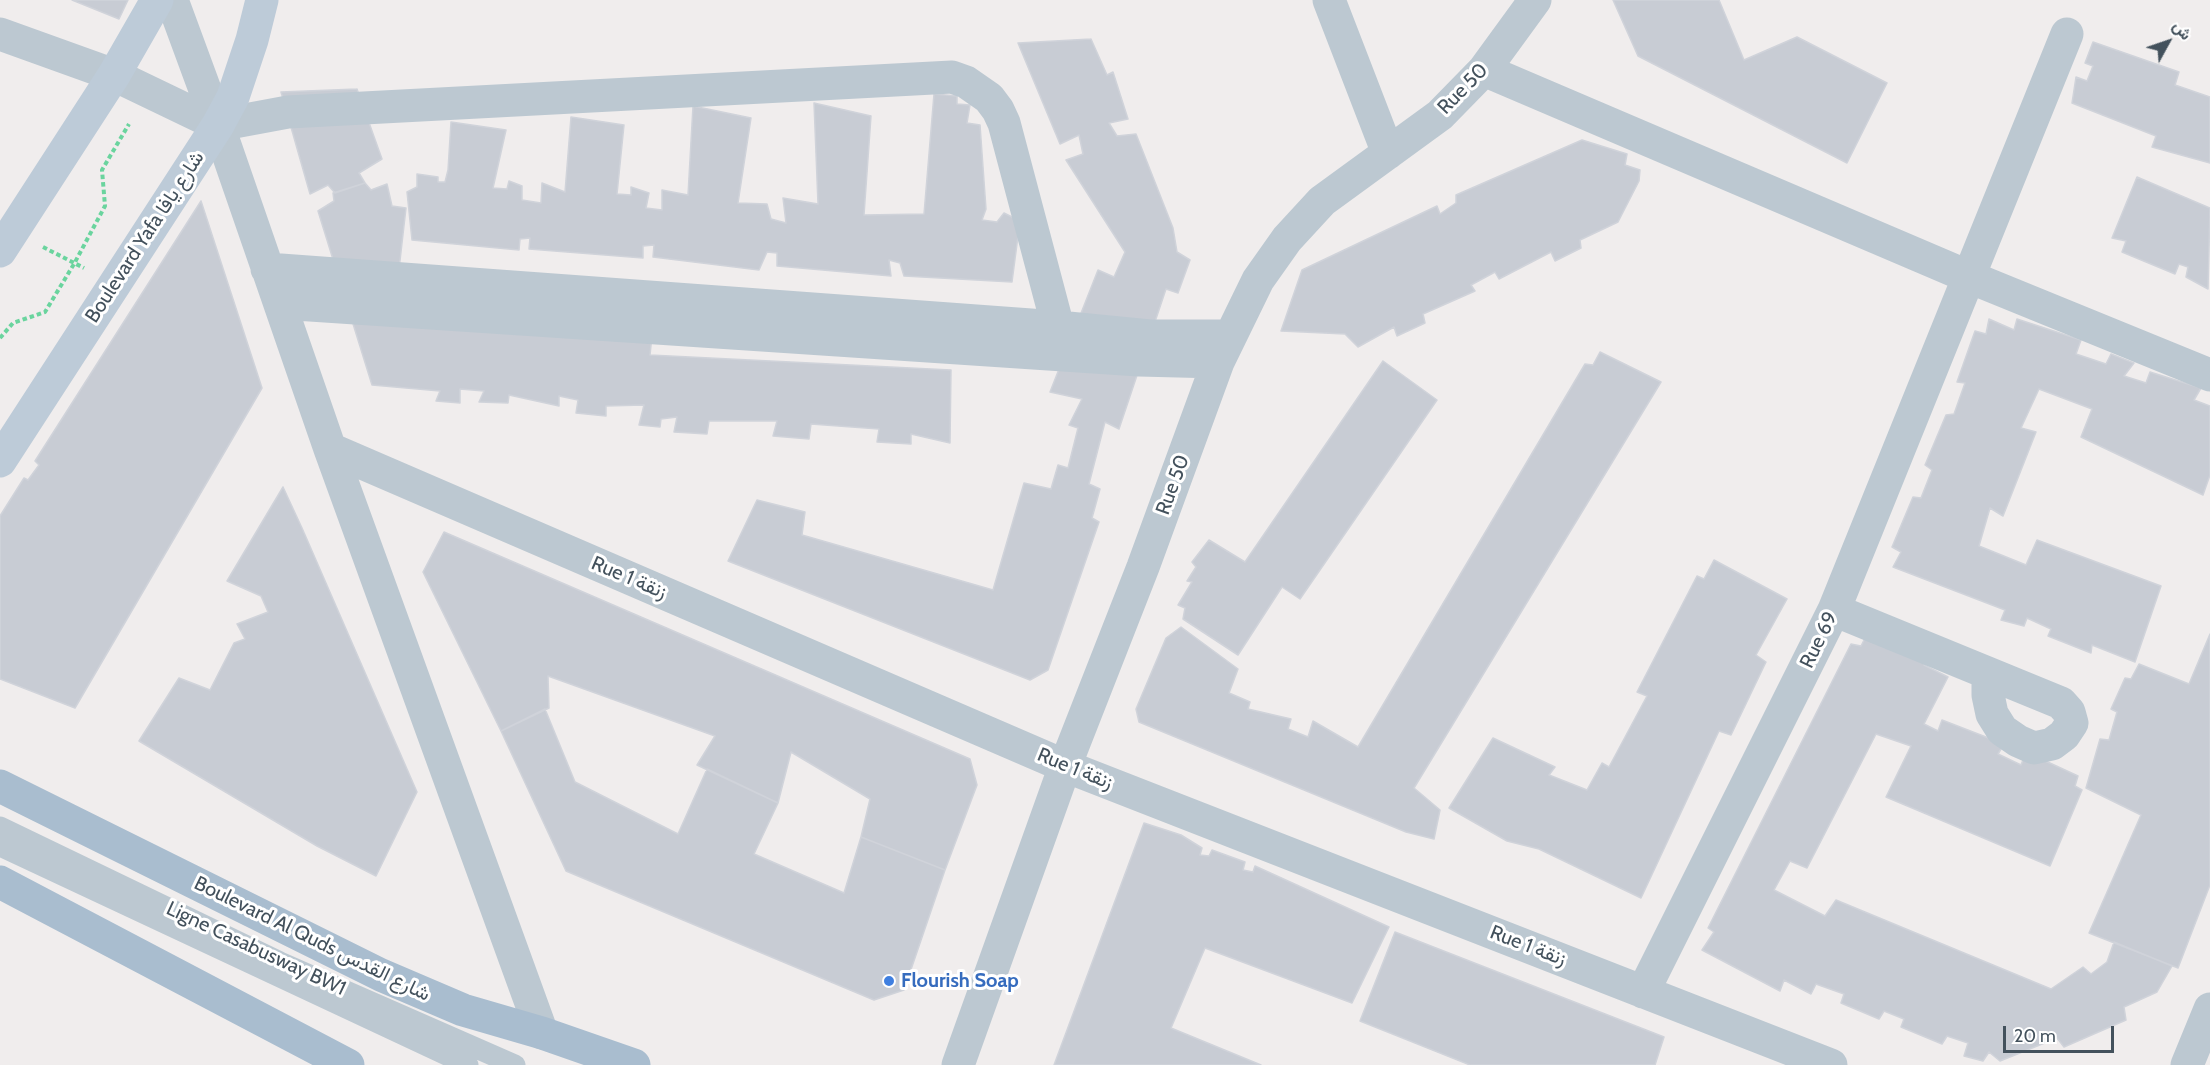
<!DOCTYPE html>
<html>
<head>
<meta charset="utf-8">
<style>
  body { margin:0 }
  #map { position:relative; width:2210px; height:1065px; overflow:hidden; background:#f0eded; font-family:Cabin,Vazirmatn,sans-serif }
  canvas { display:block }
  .north { position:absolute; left:2138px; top:12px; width:60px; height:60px; -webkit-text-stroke:4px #fff; paint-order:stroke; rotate:50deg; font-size:16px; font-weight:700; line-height:24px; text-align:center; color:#43515c }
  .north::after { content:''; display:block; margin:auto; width:21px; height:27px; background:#43515c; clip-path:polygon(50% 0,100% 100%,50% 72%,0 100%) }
  .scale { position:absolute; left:2003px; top:1026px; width:111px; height:27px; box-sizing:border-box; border:3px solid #43515c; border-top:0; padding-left:8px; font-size:18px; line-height:21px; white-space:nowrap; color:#43515c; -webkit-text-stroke:4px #fff; paint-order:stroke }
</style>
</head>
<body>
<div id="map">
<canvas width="2210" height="1065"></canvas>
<div class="north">ش</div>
<div class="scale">20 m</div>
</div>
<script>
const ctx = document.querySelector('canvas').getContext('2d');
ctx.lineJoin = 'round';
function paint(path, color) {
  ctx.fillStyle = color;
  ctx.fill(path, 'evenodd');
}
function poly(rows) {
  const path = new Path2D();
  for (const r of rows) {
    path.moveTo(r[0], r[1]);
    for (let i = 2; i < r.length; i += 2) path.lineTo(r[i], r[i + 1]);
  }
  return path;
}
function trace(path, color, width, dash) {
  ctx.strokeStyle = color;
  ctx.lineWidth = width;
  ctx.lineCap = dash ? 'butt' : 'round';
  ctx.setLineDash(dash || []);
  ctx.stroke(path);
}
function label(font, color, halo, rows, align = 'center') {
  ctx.font = font + ' Cabin,Vazirmatn,sans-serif';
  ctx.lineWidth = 6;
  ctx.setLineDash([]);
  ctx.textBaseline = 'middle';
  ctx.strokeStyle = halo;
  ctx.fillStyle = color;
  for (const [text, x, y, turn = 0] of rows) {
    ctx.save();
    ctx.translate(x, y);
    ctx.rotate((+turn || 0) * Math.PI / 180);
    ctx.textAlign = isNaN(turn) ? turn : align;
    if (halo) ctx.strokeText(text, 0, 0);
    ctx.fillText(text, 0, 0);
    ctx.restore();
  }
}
const building = poly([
  [72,0,128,0,119,19,72,0],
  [1613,0,1719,0,1744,60,1797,37,1887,83,1847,163,1638,56,1613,0],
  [1091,39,1107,75,1113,72,1128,119,1109,123,1117,136,1136,134,1173,228,1177,252,1190,260,1178,293,1166,289,1119,429,1105,422,1089,484,1100,489,1092,518,1099,522,1048,670,1030,680,728,561,757,500,805,512,802,535,993,590,1024,483,1051,489,1058,465,1068,468,1078,428,1069,425,1082,399,1050,392,1098,270,1114,277,1125,252,1066,160,1083,154,1079,135,1060,144,1018,43,1091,39],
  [2093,42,2179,72,2175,85,2210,97,2210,163,2152,147,2156,136,2072,103,2076,77,2087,81,2093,66,2085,63,2093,42],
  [357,89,382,159,359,173,365,183,335,193,328,185,310,194,281,92,357,89],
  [934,94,957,96,957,104,970,105,967,123,980,125,986,209,982,220,997,222,1004,213,1020,221,1012,282,904,276,900,263,889,260,891,276,777,266,777,253,767,252,759,270,653,257,654,245,643,246,643,258,529,249,530,238,520,239,519,250,412,240,407,192,417,187,417,174,438,177,438,182,445,182,448,170,451,122,506,130,493,188,507,189,509,181,522,186,522,200,541,203,542,183,565,192,571,117,624,125,617,194,631,195,631,187,649,193,646,208,662,210,662,190,688,195,693,106,751,118,738,203,767,204,771,219,786,223,783,198,818,204,814,103,871,116,864,215,924,214,934,94],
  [1582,140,1627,154,1625,165,1640,170,1639,181,1618,222,1580,240,1581,248,1555,261,1551,252,1499,279,1495,272,1471,285,1475,291,1423,314,1425,323,1397,336,1394,327,1358,347,1345,334,1281,331,1302,270,1437,206,1440,214,1456,203,1456,195,1582,140],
  [2137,177,2210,208,2208,289,2186,277,2188,267,2179,264,2175,274,2122,252,2126,241,2112,238,2137,177],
  [365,183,371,190,387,184,392,206,406,208,397,287,652,336,650,355,951,370,950,443,911,434,911,444,877,442,879,429,811,424,809,439,773,436,777,421,709,421,707,434,674,432,677,417,661,419,660,427,639,425,644,405,606,406,606,416,576,413,578,400,559,396,559,406,509,395,508,403,479,402,484,391,460,389,460,403,436,401,440,391,372,385,318,211,334,201,333,193,365,183],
  [201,201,262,388,75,708,0,679,0,516,24,478,28,480,39,465,35,461,201,201],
  [1989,319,2014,330,2017,319,2081,340,2076,354,2106,364,2111,354,2134,363,2124,376,2146,383,2150,372,2201,388,2194,400,2210,406,2210,475,2203,495,2081,437,2092,409,2039,389,2021,428,2036,432,2003,516,1990,508,1979,546,2026,565,2037,540,2161,586,2135,662,2092,645,2091,653,2048,636,2051,629,2027,618,2024,626,2001,620,2005,610,1893,567,1901,552,1892,547,1913,497,1921,498,1932,470,1925,465,1946,415,1954,414,1965,383,1957,382,1975,331,1986,334,1989,319],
  [1600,352,1661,382,1414,788,1440,810,1434,839,1406,832,1139,722,1136,709,1166,638,1181,627,1238,669,1229,693,1250,702,1248,709,1291,719,1288,729,1308,737,1313,721,1358,747,1585,364,1593,365,1600,352],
  [1383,361,1437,400,1300,599,1282,587,1238,655,1183,619,1185,608,1178,605,1192,582,1187,581,1196,567,1192,562,1209,540,1245,562,1383,361],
  [283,487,302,528,417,792,376,876,317,846,139,741,179,678,210,690,234,643,245,639,237,624,268,612,261,596,227,581,283,487],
  [444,532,970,759,977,785,945,870,861,837,870,799,791,752,778,803,697,765,715,736,548,676,549,708,501,731,423,572,444,532],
  [1714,560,1787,599,1756,655,1766,662,1731,735,1719,731,1641,898,1539,849,1507,841,1449,808,1493,738,1555,767,1549,775,1587,790,1602,763,1609,767,1647,696,1637,692,1697,576,1704,579,1714,560],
  [1868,632,1926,660,1924,665,1948,677,1924,724,1938,731,1942,720,2004,744,1998,754,2021,765,2026,752,2078,776,2075,786,2082,790,2050,866,1886,797,1911,746,1876,734,1807,868,1790,861,1774,890,1825,916,1836,900,2051,989,2083,967,2091,974,2107,962,2114,942,2172,966,2157,992,2124,1007,2126,1020,2064,1047,2057,1038,2000,1061,1989,1052,1983,1061,1964,1056,1968,1043,1947,1036,1942,1044,1901,1027,1904,1019,1884,1011,1879,1019,1841,1003,1844,994,1816,984,1811,994,1784,980,1780,991,1702,950,1714,932,1708,928,1851,644,1861,646,1868,632],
  [2210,634,2210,885,2178,968,2089,933,2141,815,2086,788,2100,739,2109,740,2117,712,2111,709,2125,678,2131,679,2139,664,2189,684,2210,634],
  [545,709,575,782,678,834,707,769,778,803,754,854,844,893,861,837,945,870,904,990,874,1000,566,871,501,731,545,709],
  [1144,823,1181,835,1202,848,1200,855,1209,856,1212,850,1245,862,1243,870,1253,872,1255,866,1389,927,1352,1003,1205,948,1171,1028,1261,1065,1054,1065,1144,823],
  [1395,932,1664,1037,1655,1065,1470,1065,1360,1021,1395,932]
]);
const path = poly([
  [43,247,84,268],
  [0,338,13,323,45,312,74,264,105,206,102,170,129,124]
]);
const lane = poly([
  [0,827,280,962,515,1065],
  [0,846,468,1065]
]);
const street = poly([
  [172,0,218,125,330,449,542,1033],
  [1329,0,1388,153],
  [0,34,114,75,218,125,288,112,952,77,966,82,989,98,998,110,1004,123,1058,327],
  [1484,70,1967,276,2210,375],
  [267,269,1058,327,1150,336,1230,336],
  [280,303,1139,360,1218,362],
  [330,449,1065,766,1831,1065],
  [1834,610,2061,703,2069,712,2072,723,2064,735,2052,744,2034,748,2018,741,2002,730,1992,714,1988,695,1988,674],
  [1643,992,1834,610,2067,34],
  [958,1065,1065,766,1143,567,1218,362,1258,280,1287,239,1322,201,1440,115,1484,70,1535,0],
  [2187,1065,2210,1009]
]);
const secondary = poly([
  [0,251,114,75,157,0],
  [0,461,218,125,233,97,252,40,262,0]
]);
const primary = poly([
  [0,786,381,975,463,1010,542,1033,634,1065],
  [0,882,348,1065]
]);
const markers = [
  [889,981,6,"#3f7fe0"]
];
const streetNames = [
  ["Rue 50",1463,89,-46],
  ["Boulevard Yafa شارع يافا",145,237,-57],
  ["Rue 50",1173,485,-70],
  ["Rue 1 زنقة",629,578,23],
  ["Rue 69",1819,640,-64],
  ["Rue 1 زنقة",1075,769,22],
  ["Boulevard Al Quds شارع القدس",312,939,26],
  ["Rue 1 زنقة",1528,946,21],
  ["Ligne Casabusway BW1",256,949,25]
];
const shopNames = [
  ["Flourish Soap",901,981]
];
paint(building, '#c8ccd4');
trace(building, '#d0d3da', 1.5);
trace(path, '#6ad49e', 4, [4.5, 3]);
trace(lane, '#bcc8d1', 21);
trace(street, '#bcc8d1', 33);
trace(secondary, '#bdcbd8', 33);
trace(primary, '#a9bdcf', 33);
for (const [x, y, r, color] of markers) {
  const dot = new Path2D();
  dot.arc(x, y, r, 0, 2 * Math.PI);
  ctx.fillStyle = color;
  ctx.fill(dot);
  trace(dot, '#fff', 2);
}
label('20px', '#43515c', '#fff', streetNames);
label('bold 20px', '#366cbe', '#fff', shopNames, 'left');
</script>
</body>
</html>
